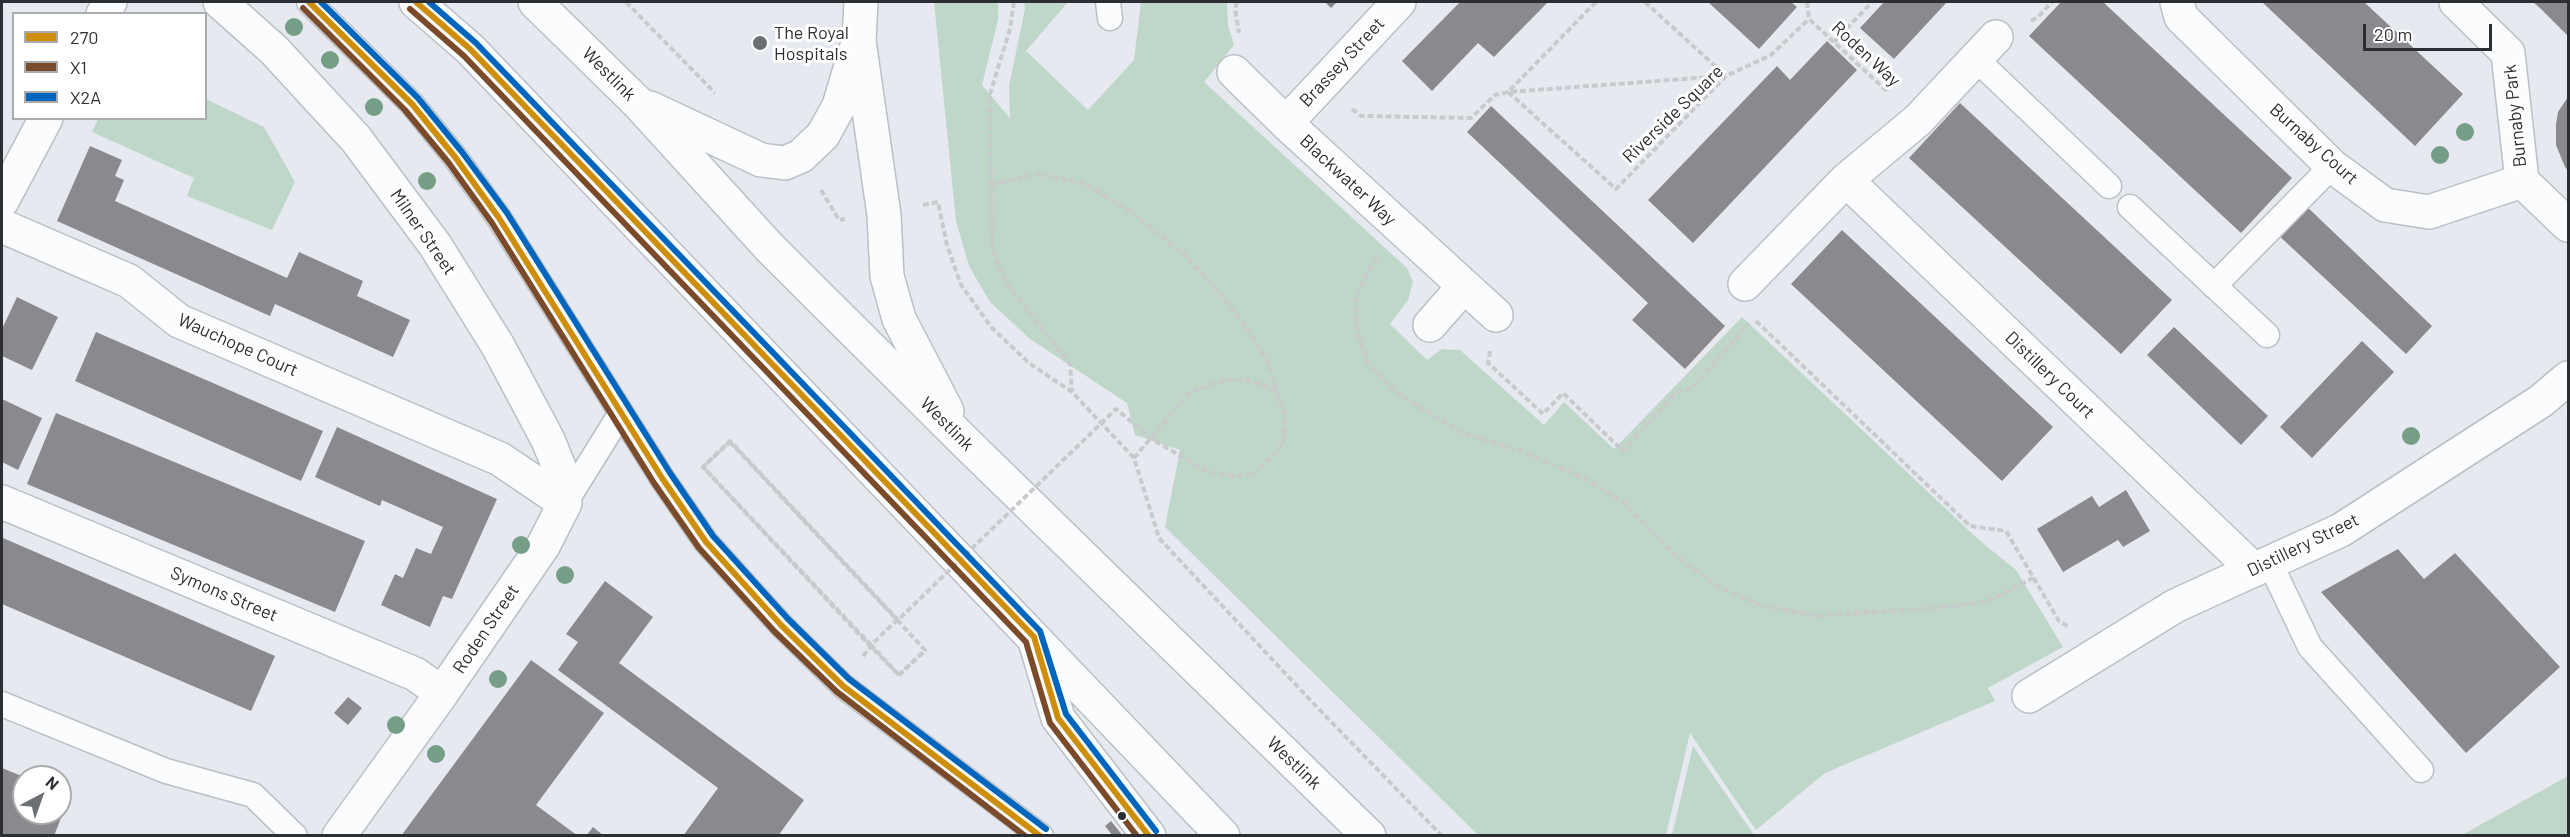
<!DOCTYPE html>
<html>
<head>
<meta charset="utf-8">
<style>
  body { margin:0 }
  #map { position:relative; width:2570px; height:837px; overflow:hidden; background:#e6eaf0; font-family:Barlow,sans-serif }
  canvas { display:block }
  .frame { position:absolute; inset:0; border:3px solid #2b2e32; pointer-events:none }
  .legend { position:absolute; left:12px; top:12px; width:195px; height:108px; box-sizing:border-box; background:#fff; border:2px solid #aaabad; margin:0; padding:8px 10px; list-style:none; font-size:18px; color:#2b2e32 }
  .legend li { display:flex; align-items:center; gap:12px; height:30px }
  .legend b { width:30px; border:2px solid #aaabad }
  .north { position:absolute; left:12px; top:765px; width:60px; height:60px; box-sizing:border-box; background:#fff; border:2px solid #aaabad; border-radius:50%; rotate:41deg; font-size:16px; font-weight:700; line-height:24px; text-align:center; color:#2b2e32 }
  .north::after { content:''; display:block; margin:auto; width:21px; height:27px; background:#6c7074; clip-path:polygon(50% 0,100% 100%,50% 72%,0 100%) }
  .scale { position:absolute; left:2363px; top:24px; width:129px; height:27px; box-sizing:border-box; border:3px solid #2b2e32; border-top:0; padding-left:8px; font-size:18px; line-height:21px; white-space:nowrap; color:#2b2e32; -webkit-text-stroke:4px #fff; paint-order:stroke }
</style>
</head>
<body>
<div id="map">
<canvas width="2570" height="837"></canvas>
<div class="frame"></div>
<ul class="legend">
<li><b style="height:8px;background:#ce8e0a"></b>270</li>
<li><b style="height:8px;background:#7a4b2a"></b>X1</li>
<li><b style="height:8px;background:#0065bd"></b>X2A</li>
</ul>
<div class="north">N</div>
<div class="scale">20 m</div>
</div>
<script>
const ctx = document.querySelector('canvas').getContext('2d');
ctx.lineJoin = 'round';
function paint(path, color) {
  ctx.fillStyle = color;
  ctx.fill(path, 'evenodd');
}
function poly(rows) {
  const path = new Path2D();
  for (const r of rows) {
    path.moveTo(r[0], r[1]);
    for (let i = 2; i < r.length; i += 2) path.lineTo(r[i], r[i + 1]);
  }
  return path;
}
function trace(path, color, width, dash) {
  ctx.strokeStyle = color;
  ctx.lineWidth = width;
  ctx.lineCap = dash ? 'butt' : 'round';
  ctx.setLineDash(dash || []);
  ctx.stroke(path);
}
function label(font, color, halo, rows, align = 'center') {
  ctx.font = font + ' Barlow,sans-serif';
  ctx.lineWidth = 6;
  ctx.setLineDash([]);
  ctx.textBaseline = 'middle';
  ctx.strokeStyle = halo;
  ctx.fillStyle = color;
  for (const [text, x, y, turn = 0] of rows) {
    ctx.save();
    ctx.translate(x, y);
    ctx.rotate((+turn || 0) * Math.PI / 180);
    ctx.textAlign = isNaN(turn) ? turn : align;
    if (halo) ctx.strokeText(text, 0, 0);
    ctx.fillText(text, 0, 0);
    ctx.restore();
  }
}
const green = poly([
  [934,2,998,2,998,20,982,85,1010,118,1009,86,1025,9,1024,2,1068,2,1026,51,1088,110,1134,60,1141,2,1227,2,1228,25,1234,45,1204,82,1407,268,1413,282,1408,300,1390,324,1427,360,1442,349,1460,350,1544,425,1564,402,1614,449,1742,317,1979,540,2016,570,2063,647,1988,688,1995,701,1825,773,1756,830,1690,733,1666,835,1478,835,1165,527,1180,450,1135,435,1127,403,1030,339,990,302,969,266,956,221],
  [206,99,264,127,295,182,272,230,187,196,194,178,92,132,98,119,206,118],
  [1693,746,1754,835,1672,835],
  [2568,776,2568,835,2462,835]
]);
const building = poly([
  [1325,2,1337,2,1331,8],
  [1460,2,1548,2,1494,57,1478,43,1432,91,1402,61],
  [1708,2,1791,2,1797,7,1759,49],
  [1884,2,1947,2,1894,59,1860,28],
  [2061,2,2103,2,2292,178,2241,233,2029,36],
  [2262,2,2364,2,2463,94,2415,146],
  [2533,2,2568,2,2568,36,2541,9],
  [1827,41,1857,70,1693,243,1648,200,1777,66,1790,80],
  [2568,97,2568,171,2565,167,2556,145,2556,124,2558,112],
  [1960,103,2172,300,2121,354,1909,158],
  [1491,106,1725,326,1685,369,1632,320,1648,303,1467,132],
  [90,146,122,160,115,176,124,180,115,201,287,278,299,252,363,281,357,296,410,320,393,357,275,304,270,316,57,221],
  [2303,203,2432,326,2406,354,2275,232],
  [1842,230,2053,427,2002,481,1791,284],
  [17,297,58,317,32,370,2,356,2,329],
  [2174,327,2268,416,2241,445,2147,355],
  [96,332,323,431,301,481,75,381],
  [2362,341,2394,372,2312,458,2280,427],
  [2,399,42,418,18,470,2,462],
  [56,413,365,541,335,612,27,484],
  [337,427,497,499,452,599,443,596,430,627,381,605,395,574,403,578,416,548,431,554,443,527,382,500,380,506,315,477],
  [2126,490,2150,531,2123,547,2118,540,2063,572,2037,529,2092,496,2099,507],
  [3,538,275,656,251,711,2,604],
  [2398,549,2424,579,2455,553,2560,667,2466,753,2321,592],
  [605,581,653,617,619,663,804,800,778,836,683,836,718,788,558,670,578,642,566,634],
  [531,660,604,713,536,805,578,836,401,836],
  [348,697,362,708,348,725,334,713],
  [2,768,24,777,24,813,60,813,60,791,70,795,54,836,2,836],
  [1111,821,1123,836,1113,836,1105,826],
  [593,827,604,836,586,836]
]);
const path = poly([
  [626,2,715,93],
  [1014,2,1010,29,990,94,992,249,1006,283,1070,364,1072,392],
  [1237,2,1235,9,1239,33],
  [1596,2,1508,92,1616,189,1726,76,1771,55,1809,19],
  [1645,2,1725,75],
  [1807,2,1809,19,1889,93],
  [2031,21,2038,17,2052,2],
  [1834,42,1872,2],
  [1352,109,1361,116,1471,118,1495,95,1508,92,1725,76],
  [991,185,1039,174,1083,183,1131,212,1184,254,1218,291,1249,331,1268,362,1285,418,1284,440,1278,451,1254,474],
  [821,190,839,220,845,219],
  [923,205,938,202,947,245,961,285,992,328,1029,363,1072,392,1134,458,1159,538,1312,702,1442,836],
  [1377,258,1370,267,1355,301,1358,334,1368,363,1395,392,1463,433,1521,451,1586,479,1623,502,1676,556,1720,588,1763,606,1818,616,1959,606,1990,600,2033,578],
  [1756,321,1970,526,2006,531,2059,621,2069,627],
  [1490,351,1488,363,1543,414,1563,393,1623,451,1674,395,1694,386,1749,323],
  [730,442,897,620,871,645,899,675,871,647,703,467,730,442],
  [1134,458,1190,392,1226,380,1246,379,1278,391],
  [897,620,925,650,899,675],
  [863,656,871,647]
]);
const lane = poly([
  [309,2,412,104,455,157,499,218,662,478,706,542,781,625,843,686,1041,836],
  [1108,2,1110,18],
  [1976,59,2109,186],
  [2130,207,2267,335],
  [2214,286,2332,166],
  [565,503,621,413],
  [2270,563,2310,647,2421,770],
  [2,704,166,771,253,795,295,836]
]);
const street = poly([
  [220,2,274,50,356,139,435,245,498,346,548,440,563,477,565,503,543,546,442,693,339,836],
  [2177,2,2181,17,2332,166,2385,205,2429,212,2522,181],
  [2456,2,2508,53,2522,181],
  [103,14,110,2],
  [859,41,861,2],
  [1234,72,1286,123,1496,315],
  [1286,123,1399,2],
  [1846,180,2254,570],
  [2522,181,2568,225],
  [2,201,46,118],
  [2,226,129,281,179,321,500,459,565,503],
  [1745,284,1846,180,1918,120,1996,37],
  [1430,325,1464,286],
  [2,502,415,674,442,693],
  [2029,696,2175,606,2341,530,2541,401,2568,378]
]);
const highway = poly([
  [416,2,470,49,1223,836],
  [535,2,637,102,770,248,962,439,1369,836],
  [859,41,884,215,887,276,899,319,947,411],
  [650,108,761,160,785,163,801,156,823,135,839,106,856,49],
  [1036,644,1058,718,1149,836]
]);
const pathBridge = poly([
  [871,645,703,467,730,441,898,620,1116,409,1155,441,1208,472,1235,476,1254,474],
  [899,675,926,650]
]);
const bus1 = poly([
  [309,2,412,104,455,157,499,218,662,478,706,542,781,625,843,686,1040,836],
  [416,2,470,49,1034,637,1058,718,1149,836]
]);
const bus2 = poly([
  [303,8,405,110,448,162,492,223,654,483,699,548,774,631,837,692,1025,836],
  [410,9,464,56,1026,642,1050,723,1137,836]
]);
const bus3 = poly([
  [321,2,418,98,462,152,507,213,670,473,713,536,788,619,849,679,1046,829],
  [429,2,476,43,1040,631,1066,714,1156,831]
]);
const trees = [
  [294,27],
  [330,60],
  [374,107],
  [2465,132],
  [2440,155],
  [427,181],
  [2411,436],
  [521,545],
  [565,575],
  [498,679],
  [396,725],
  [436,754]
];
const markers = [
  [760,43,8,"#6c7074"],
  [1122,816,5,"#2b2e32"]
];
const poiNames = [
  ["The Royal",774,33],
  ["Hospitals",774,54]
];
const streetNames = [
  ["Roden Way",1866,54,43],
  ["Brassey Street",1342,62,-47],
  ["Westlink",609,74,45],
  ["Riverside Square",1673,114,-44],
  ["Burnaby Park",2515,116,-96],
  ["Burnaby Court",2314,144,42],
  ["Blackwater Way",1348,180,43],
  ["Milner Street",423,232,55],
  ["Wauchope Court",238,345,24],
  ["Distillery Court",2050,375,44],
  ["Westlink",947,424,45],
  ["Distillery Street",2303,545,-26],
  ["Symons Street",224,594,23],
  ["Roden Street",486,629,-56],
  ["Westlink",1294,763,44]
];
paint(green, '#bfd7c8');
paint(building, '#8a898d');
trace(lane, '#bcbfc3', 27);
trace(street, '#bcbfc3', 36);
trace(highway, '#bcbfc3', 36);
trace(path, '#c9cacc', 4, [6, 3]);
trace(lane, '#fbfcfd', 24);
trace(street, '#fbfcfd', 33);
trace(highway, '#fbfcfd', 33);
trace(pathBridge, '#c9cacc', 4, [6, 3]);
trace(bus1, '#ce8e0a', 6);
trace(bus2, '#7a4b2a', 6);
trace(bus3, '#0065bd', 6);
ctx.fillStyle = '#769e87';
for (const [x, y] of trees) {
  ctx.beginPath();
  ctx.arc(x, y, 9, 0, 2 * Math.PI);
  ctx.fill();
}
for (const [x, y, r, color] of markers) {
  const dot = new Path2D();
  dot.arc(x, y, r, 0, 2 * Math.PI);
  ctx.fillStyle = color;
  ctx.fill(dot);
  trace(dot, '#fff', 2);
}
label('18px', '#2b2e32', '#fff', poiNames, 'left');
label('18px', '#2b2e32', '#fff', streetNames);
</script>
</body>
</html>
